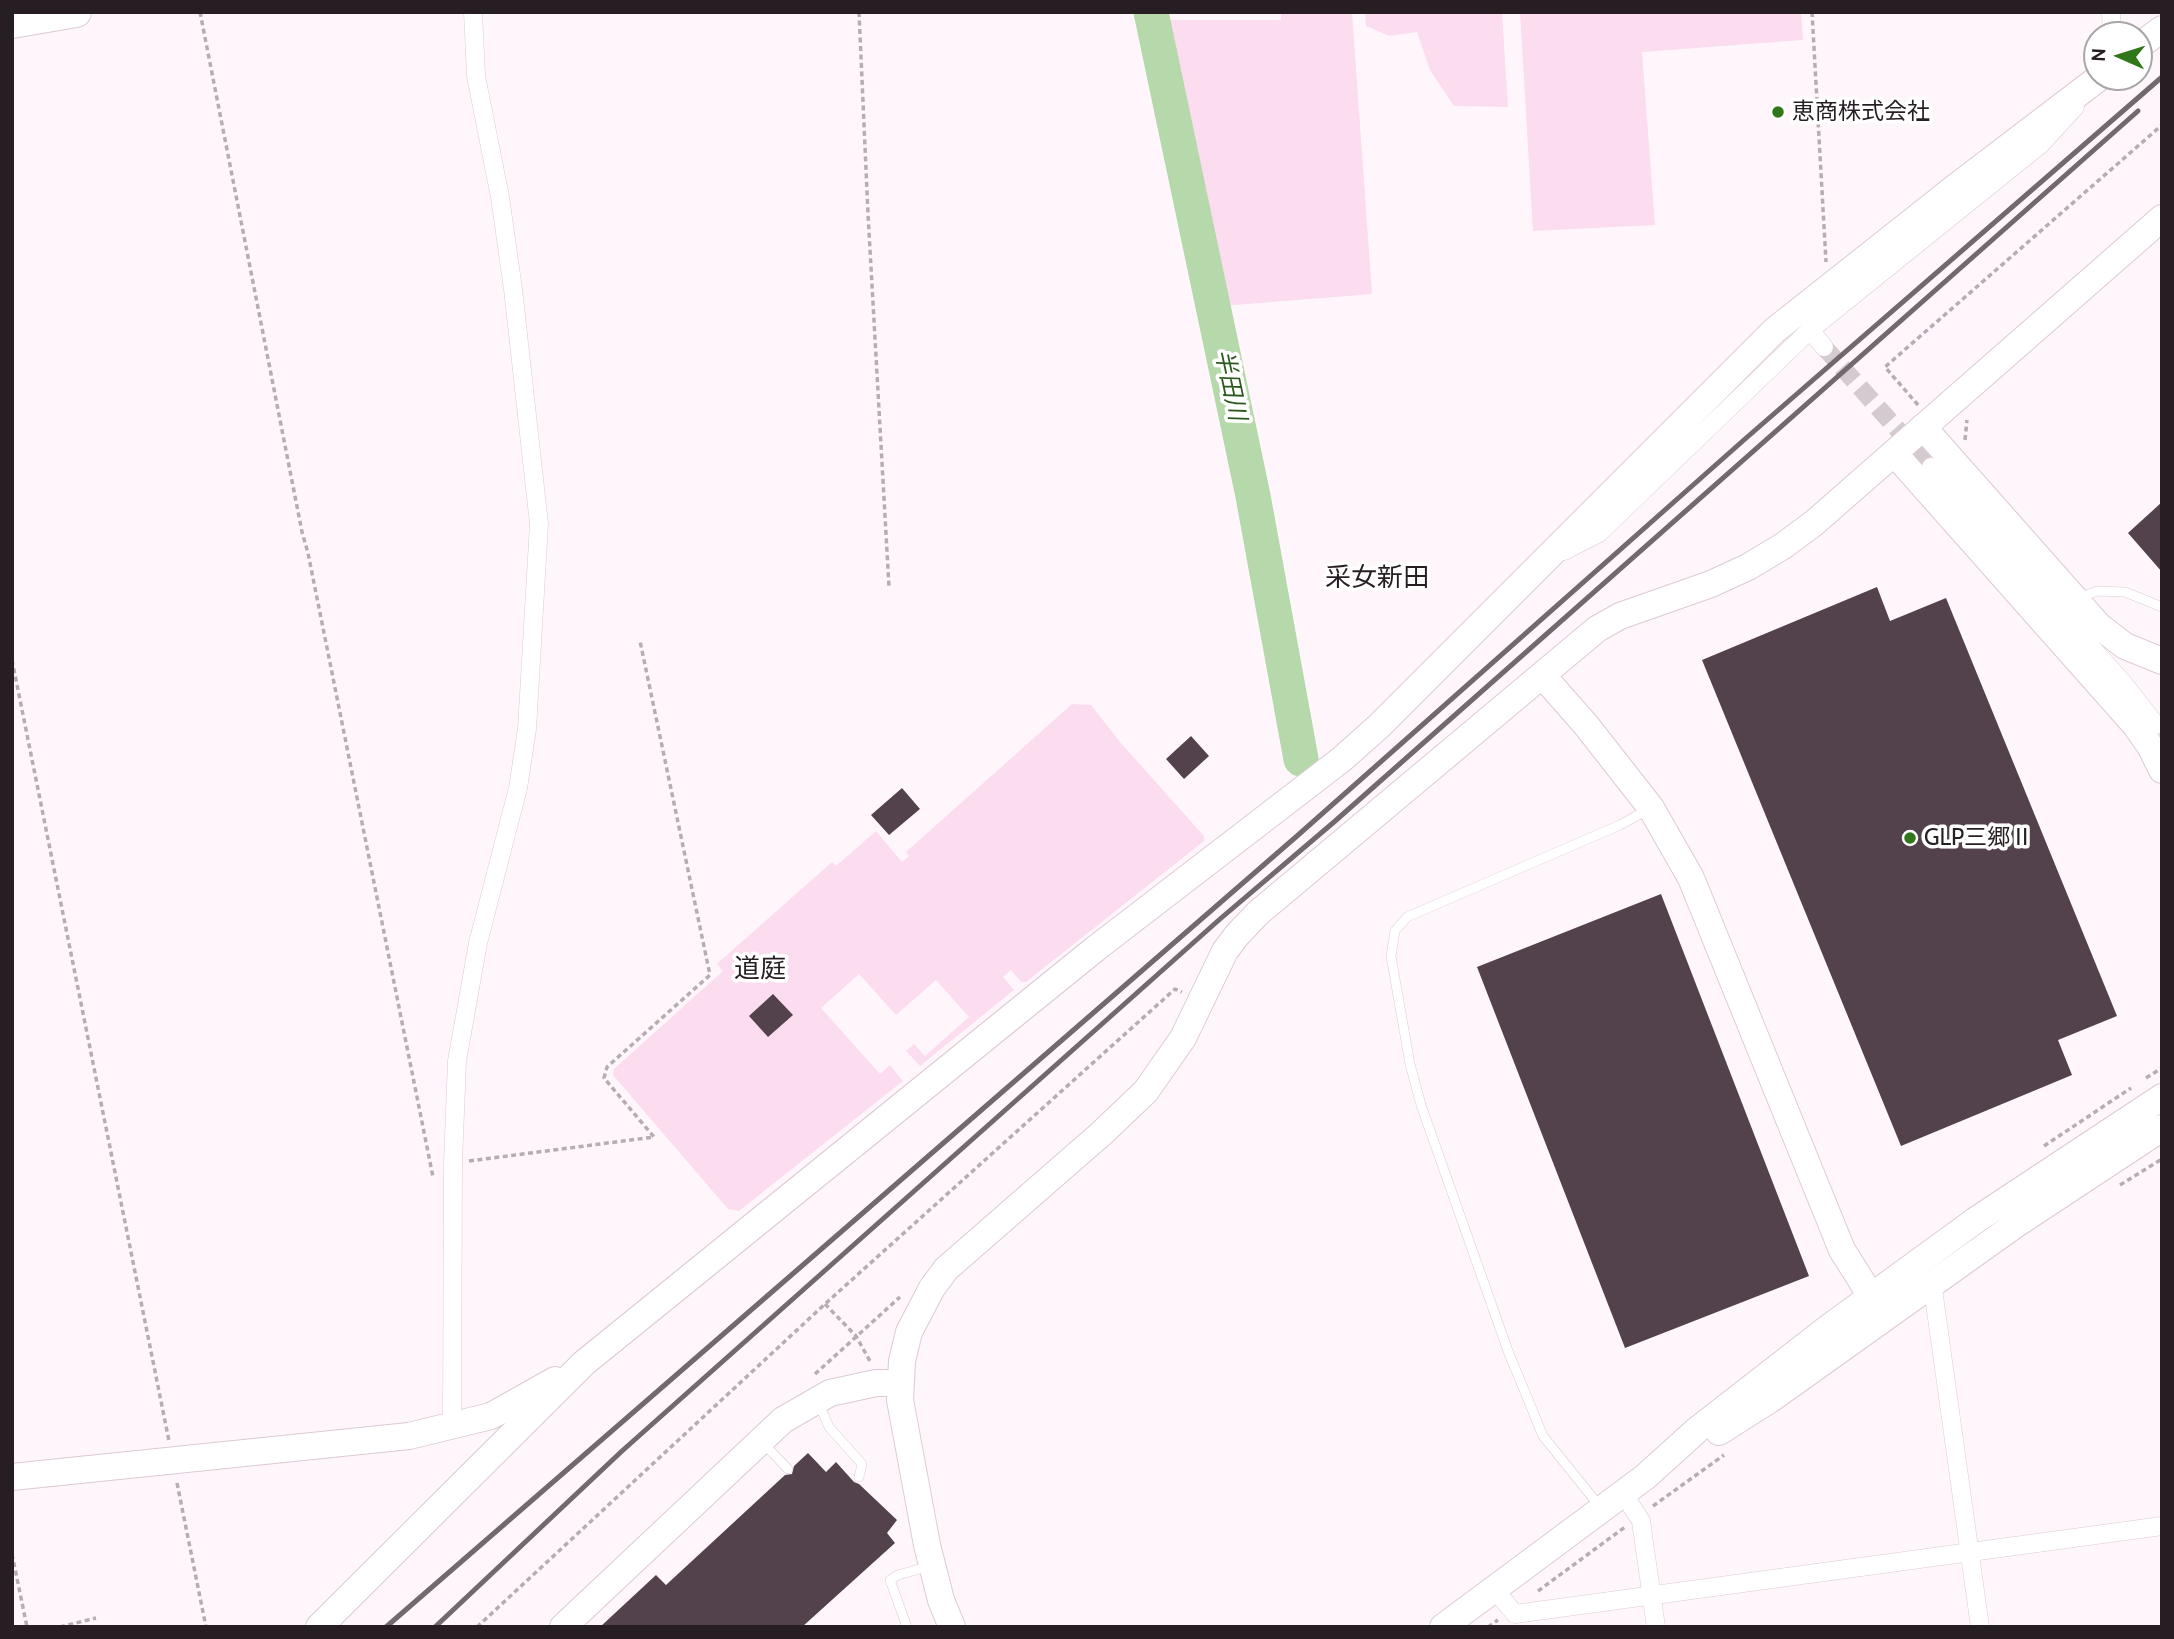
<!DOCTYPE html>
<html>
<head>
<meta charset="utf-8">
<style>
  body { margin:0 }
  #map { position:relative; width:2174px; height:1639px; overflow:hidden; background:#fff6fb; font-family:Cabin,sans-serif }
  canvas { display:block }
  .frame { position:absolute; inset:0; border:14px solid #261e23; pointer-events:none }
  .north { position:absolute; left:2083px; top:21px; width:70px; height:70px; box-sizing:border-box; background:#fff; border:2px solid #a8a5a7; border-radius:50%; rotate:273deg; font-size:19px; font-weight:700; line-height:28px; text-align:center; color:#261e23 }
  .north::after { content:''; display:block; margin:auto; width:24px; height:32px; background:#317618; clip-path:polygon(50% 0,100% 100%,50% 72%,0 100%) }
</style>
</head>
<body>
<div id="map">
<canvas width="2174" height="1639"></canvas>
<div class="frame"></div>
<div class="north">N</div>
</div>
<script>
const ctx = document.querySelector('canvas').getContext('2d');
ctx.lineJoin = 'round';
function paint(path, color) {
  ctx.fillStyle = color;
  ctx.fill(path, 'evenodd');
}
function poly(rows) {
  const path = new Path2D();
  for (const r of rows) {
    path.moveTo(r[0], r[1]);
    for (let i = 2; i < r.length; i += 2) path.lineTo(r[i], r[i + 1]);
  }
  return path;
}
function trace(path, color, width, dash) {
  ctx.strokeStyle = color;
  ctx.lineWidth = width;
  ctx.lineCap = dash ? 'butt' : 'round';
  ctx.setLineDash(dash || []);
  ctx.stroke(path);
}
function label(font, color, halo, rows, align = 'center') {
  ctx.font = font + ' Cabin,"Noto Sans JP",sans-serif';
  ctx.lineWidth = 7;
  ctx.setLineDash([]);
  ctx.textBaseline = 'middle';
  ctx.strokeStyle = halo;
  ctx.fillStyle = color;
  for (const [text, x, y, turn = 0] of rows) {
    ctx.save();
    ctx.translate(x, y);
    ctx.rotate((+turn || 0) * Math.PI / 180);
    ctx.textAlign = isNaN(turn) ? turn : align;
    if (halo) ctx.strokeText(text, 0, 0);
    ctx.fillText(text, 0, 0);
    ctx.restore();
  }
}
const green = poly([
  [1281,12,1352,12,1372,294,1222,306,1169,20,1281,20],
  [1365,12,1502,12,1508,107,1454,106,1430,70,1417,32,1389,36,1366,26],
  [1520,12,1801,12,1803,40,1642,52,1655,225,1533,231],
  [1072,704,1091,705,1120,742,1204,836,1204,841,1026,982,1021,982,1011,970,1003,977,1014,990,920,1066,906,1051,914,1044,925,1056,969,1017,936,980,896,1015,859,974,821,1008,880,1074,890,1065,903,1081,739,1211,728,1209,613,1075,614,1069,723,971,717,964,719,962,832,862,836,866,876,831,902,862,909,856,906,852]
]);
const river = poly([
  [1151,12,1253,496,1301,759]
]);
const building = poly([
  [2162,502,2162,572,2128,533],
  [1877,587,1890,621,1946,598,2117,1016,2058,1040,2072,1075,1901,1146,1702,660],
  [1191,736,1209,756,1184,779,1166,759],
  [902,788,920,809,889,835,871,815],
  [1661,894,1809,1276,1625,1348,1477,967],
  [773,994,793,1015,768,1037,749,1016],
  [808,1453,826,1472,836,1462,854,1482,859,1484,897,1520,887,1533,895,1543,802,1627,600,1627,656,1575,666,1585,785,1475,792,1474,794,1466]
]);
const streetTunnel = poly([
  [1824,347,1931,467]
]);
const path = poly([
  [200,12,302,532,308,553,433,1177],
  [859,12,868,214,889,587],
  [1812,12,1826,262],
  [1918,405,1885,367,2162,125],
  [1965,440,1967,420],
  [12,660,169,1441],
  [2146,1078,2162,1068],
  [2044,1146,2131,1088],
  [469,1161,654,1137,604,1078,607,1067,710,975,640,641],
  [2120,1185,2162,1159],
  [825,1304,856,1336,871,1363],
  [815,1374,900,1297],
  [177,1483,206,1627],
  [1653,1506,1724,1455],
  [12,1554,27,1627],
  [1538,1591,1625,1527],
  [60,1627,96,1618],
  [477,1627,825,1304,1175,989,1182,992],
  [1488,1627,1498,1620]
]);
const lane = poly([
  [2077,599,2097,591,2125,592,2162,607],
  [819,1404,829,1427,862,1464,859,1477],
  [762,1442,788,1469],
  [1601,1508,1543,1436,1508,1351,1421,1105,1410,1064,1391,956,1395,931,1407,917,1620,825,1649,809],
  [907,1627,890,1580,898,1575,930,1566]
]);
const street = poly([
  [2111,12,2112,35],
  [1810,330,1824,347],
  [1931,467,2124,684,2156,725],
  [1564,551,1599,533,1810,330,2041,144,2075,107],
  [1932,1282,1980,1627],
  [452,1426,453,1163,457,1061,478,943,518,788,527,729,539,524,513,289,500,197,476,76,473,12],
  [1623,1493,1641,1521,1656,1627],
  [1495,1590,1515,1614,2162,1526]
]);
const secondary = poly([
  [2139,46,2162,29],
  [1923,427,2099,626,2125,646,2162,661],
  [1894,453,2136,726,2150,746,2162,770],
  [1542,675,1586,725,1651,808,1691,878,1842,1250,1871,1296],
  [1719,1432,1771,1399,2015,1225,2162,1128],
  [12,1477,409,1436,491,1416,555,1380],
  [319,1627,584,1363,1095,949,1342,759,1379,726,1775,330,1957,186,2100,77],
  [563,1627,783,1420,830,1393,876,1383,900,1383],
  [952,1627,941,1600,927,1545,900,1400,902,1361,909,1332,932,1288,946,1269,1102,1133,1146,1091,1183,1038,1225,951,1237,935,1258,913,1597,629,1620,616,1711,584,1748,567,1783,546,1814,523,2162,218],
  [1443,1627,1645,1477,1697,1430,1828,1328,1976,1220,2162,1097]
]);
const primary = poly([
  [12,23,76,12]
]);
const rail = poly([
  [386,1627,1297,836,1745,439,2162,77],
  [435,1627,622,1451,1220,919,1334,822,2138,111]
]);
const markers = [
  [1778,112,7,"#317618"],
  [1910,838,7,"#317618"]
];
const poiNames = [
  ["恵商株式会社",1792,112],
  ["GLP三郷Ⅱ",1924,838]
];
const waterNames = [
  ["半田川",1230,385,78]
];
const quarterNames = [
  ["采女新田",1377,578],
  ["道庭",760,969]
];
paint(green, '#fcdcef');
trace(river, '#b5d9ab', 35);
paint(building, '#53424c');
trace(streetTunnel, '#d4cbd0', 18, [18, 9]);
trace(lane, '#ddc9d5', 10);
trace(street, '#ddc9d5', 19);
trace(secondary, '#ddc9d5', 28);
trace(primary, '#ddc9d5', 32);
trace(path, '#b5adb2', 3.5, [5, 3.5]);
trace(lane, '#fff', 9);
trace(street, '#fff', 18);
trace(secondary, '#fff', 26);
trace(primary, '#fff', 30);
trace(rail, '#71696e', 5);
for (const [x, y, r, color] of markers) {
  const dot = new Path2D();
  dot.arc(x, y, r, 0, 2 * Math.PI);
  ctx.fillStyle = color;
  ctx.fill(dot);
  trace(dot, '#fff', 2.5);
}
label('23px', '#261e23', '#fff', poiNames, 'left');
label('italic 24px', '#2b591d', '#fff', waterNames);
label('26px', '#261e23', '#fff', quarterNames);
</script>
</body>
</html>
